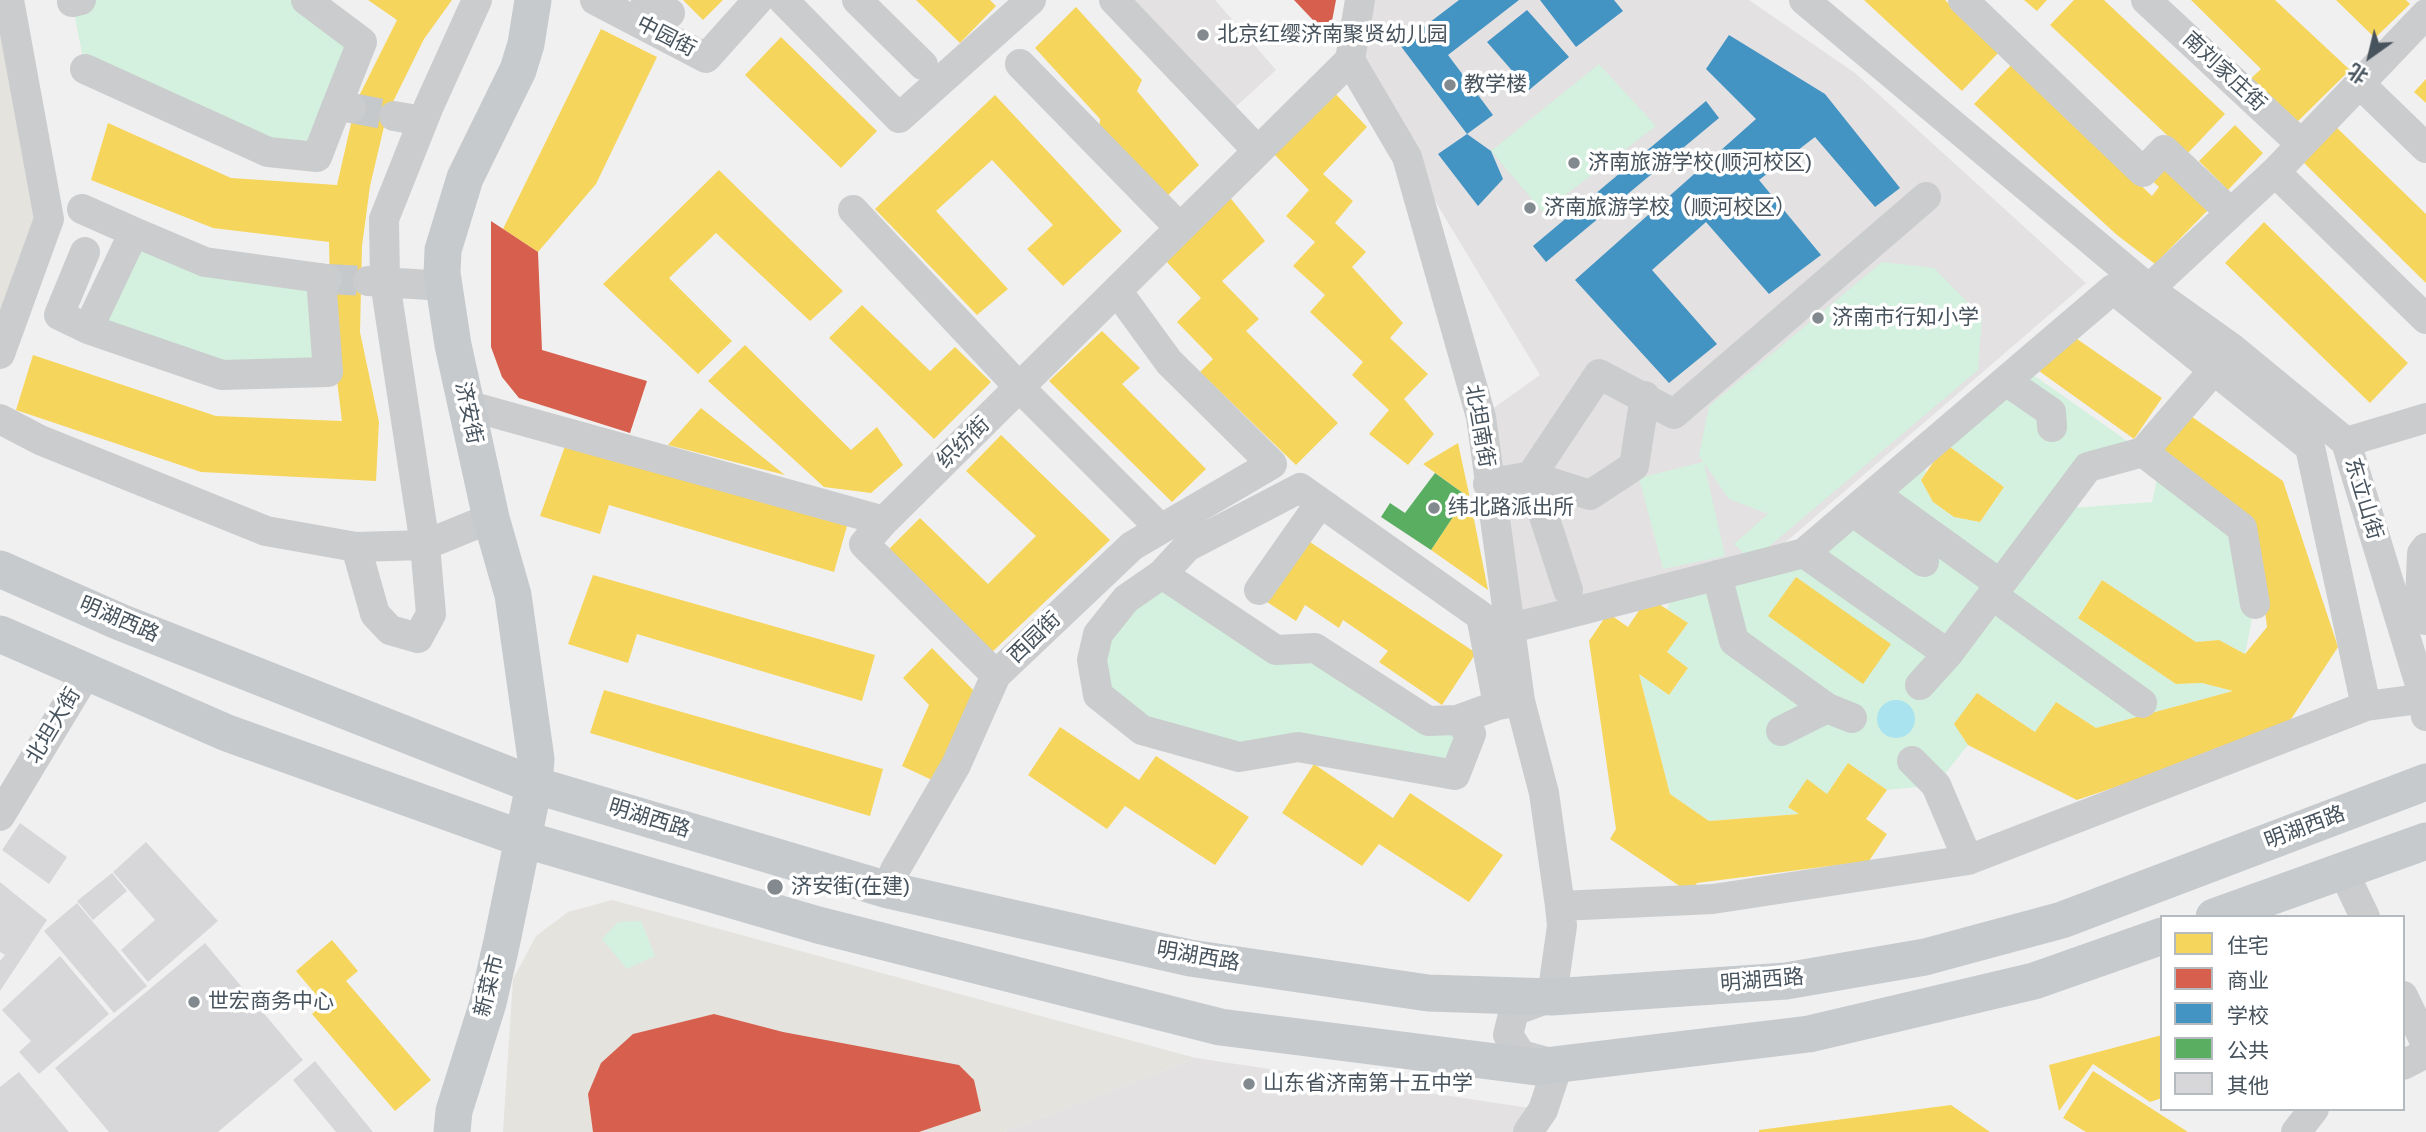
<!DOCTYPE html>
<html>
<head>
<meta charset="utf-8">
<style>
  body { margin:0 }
  #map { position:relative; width:2426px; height:1132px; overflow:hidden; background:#f1f0f0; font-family:Helvetica,"Noto Sans SC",sans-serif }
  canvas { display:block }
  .legend { position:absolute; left:2160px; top:915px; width:245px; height:196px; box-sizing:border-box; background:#fff; border:2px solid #b5babe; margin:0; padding:9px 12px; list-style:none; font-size:21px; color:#47535d }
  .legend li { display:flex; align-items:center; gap:14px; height:35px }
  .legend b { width:35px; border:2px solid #b5babe }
  .north { position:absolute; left:2335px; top:21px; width:70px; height:70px; -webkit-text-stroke:5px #fff; paint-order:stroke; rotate:214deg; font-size:19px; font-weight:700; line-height:28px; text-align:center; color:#47535d }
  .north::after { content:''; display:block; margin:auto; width:24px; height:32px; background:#47535d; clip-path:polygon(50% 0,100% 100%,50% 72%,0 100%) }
</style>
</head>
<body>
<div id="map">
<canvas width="2426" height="1132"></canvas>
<ul class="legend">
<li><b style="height:19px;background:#f6d55c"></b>住宅</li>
<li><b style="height:19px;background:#d6604d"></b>商业</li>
<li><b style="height:19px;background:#4393c3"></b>学校</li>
<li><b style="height:19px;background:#5aae61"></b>公共</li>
<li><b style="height:19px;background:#d7d7d9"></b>其他</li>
</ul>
<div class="north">北</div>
</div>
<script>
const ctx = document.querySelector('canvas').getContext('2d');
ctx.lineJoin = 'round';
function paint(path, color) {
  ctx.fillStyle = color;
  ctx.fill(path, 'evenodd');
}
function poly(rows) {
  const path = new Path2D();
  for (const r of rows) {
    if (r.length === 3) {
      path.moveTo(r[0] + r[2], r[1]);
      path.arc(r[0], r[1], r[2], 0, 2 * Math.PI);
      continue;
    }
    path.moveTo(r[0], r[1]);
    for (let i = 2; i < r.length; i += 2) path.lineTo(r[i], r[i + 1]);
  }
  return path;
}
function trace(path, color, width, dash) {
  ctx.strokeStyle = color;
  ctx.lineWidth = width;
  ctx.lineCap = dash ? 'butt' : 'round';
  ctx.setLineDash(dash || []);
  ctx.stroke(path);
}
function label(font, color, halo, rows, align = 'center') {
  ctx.font = font + ' Helvetica,"Noto Sans SC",sans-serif';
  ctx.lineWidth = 7;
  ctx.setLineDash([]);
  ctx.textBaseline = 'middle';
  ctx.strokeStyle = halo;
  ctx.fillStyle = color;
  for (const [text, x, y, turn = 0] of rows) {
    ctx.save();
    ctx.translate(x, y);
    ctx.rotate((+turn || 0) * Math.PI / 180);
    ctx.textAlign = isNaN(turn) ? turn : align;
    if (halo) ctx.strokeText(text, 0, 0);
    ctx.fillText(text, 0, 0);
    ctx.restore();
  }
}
const commercial = poly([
  [0,0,49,219,0,354],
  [612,900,1196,1058,1004,1132,503,1132,513,979,536,936,568,912]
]);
const education = poly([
  [1127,0,1215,0,1276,70,1231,111],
  [1360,0,1749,0,1855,73,2086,283,1780,547,1508,629,1481,417,1540,375,1350,60],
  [1196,1058,1543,1110,1524,1132,1004,1132]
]);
const green = poly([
  [81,0,306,0,362,42,317,157,85,69,72,2],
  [1599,64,1656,126,1543,212,1491,151],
  [134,232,309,278,328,372,222,375,88,329],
  [1882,262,1934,268,1982,317,1978,370,1752,561,1734,544,1768,514,1729,499,1704,463,1725,556,1663,569,1639,478,1703,462,1699,455,1709,406],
  [2022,367,2143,452,2088,467,2058,509,2152,502,2160,465,2242,528,2255,604,2245,654,2219,640,2196,642,2102,580,2078,617,2176,684,2202,683,2233,691,2096,728,2056,702,2035,732,1977,693,1968,745,1936,785,1887,790,1848,763,1827,794,1788,807,1799,814,1709,821,1670,794,1639,674,1669,695,1688,668,1667,652,1688,623,1667,609,1676,586,1804,553,1921,455,1926,472,1921,480,1933,502,1954,517,1980,522,2004,487,1946,444],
  [1162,574,1276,650,1315,648,1457,720,1455,775,1385,762,1239,757,1098,695,1098,634],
  [641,921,655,956,627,969,602,939,618,922]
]);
const water = poly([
  [1896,719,19]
]);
const homes = poly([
  [368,0,452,0,424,39,387,114,370,186,362,246,360,332,379,422,376,481,201,472,16,410,33,355,216,416,342,421,331,332,329,242,213,228,91,180,108,123,231,178,337,185,356,102,397,20],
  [683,0,723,0,703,20],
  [916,0,990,0,996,6,960,43],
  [1864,0,1945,0,2000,51,1962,91],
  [2024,0,2047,0,2037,11],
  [2074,0,2104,0,2225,114,2187,154,2050,25],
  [2191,0,2275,0,2350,70,2291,128,2246,83,2261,69],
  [2336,0,2406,0,2410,4,2375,38],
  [1076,7,1142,80,1137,91,1199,165,1162,201,1099,135,1100,119,1035,48],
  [601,29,657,57,596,184,538,252,503,229],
  [781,37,877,131,841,168,745,75],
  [2013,63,2152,196,2159,187,2148,177,2164,158,2212,206,2155,264,2117,235,1974,104],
  [2426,79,2426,103,2414,92],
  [1330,88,1367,127,1323,174,1353,201,1335,223,1366,252,1352,267,1403,323,1390,338,1428,374,1404,399,1434,434,1408,465,1369,434,1389,410,1352,375,1363,362,1310,312,1325,295,1293,266,1315,242,1286,216,1309,190,1271,151],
  [995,95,1122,231,1063,286,1027,249,1053,225,992,160,936,211,1008,289,977,315,875,209],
  [2235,125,2263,153,2228,190,2199,161],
  [2334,125,2426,214,2426,283,2300,159],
  [719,170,843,291,810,321,716,233,669,278,732,341,698,374,603,284],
  [1228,195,1265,241,1222,281,1259,319,1246,331,1338,423,1296,465,1200,372,1213,359,1177,322,1201,298,1163,258],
  [2264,222,2408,363,2370,403,2225,263],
  [862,305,930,371,955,347,991,382,934,439,829,338],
  [1102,331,1140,368,1122,384,1206,469,1172,502,1049,381],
  [2067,332,2162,398,2134,439,2039,371],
  [745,345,851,450,877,427,903,465,871,493,824,487,708,381],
  [701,408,785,475,668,445],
  [2188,414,2283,481,2338,647,2284,730,2077,800,1968,745,1954,724,1977,693,2035,732,2056,702,2096,728,2233,691,2202,683,2176,684,2078,618,2102,580,2196,642,2219,640,2245,654,2267,627,2254,521,2159,453],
  [1001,435,1110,540,989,655,883,555,920,518,988,584,1036,536,966,471],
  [1458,443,1469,494,1488,590,1431,550,1467,496,1423,464],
  [1946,444,2004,487,1980,522,1954,517,1933,502,1921,480],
  [565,446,847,526,834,572,609,505,600,534,540,516],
  [1304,538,1476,653,1442,705,1379,662,1388,651,1343,620,1339,628,1305,605,1296,621,1264,600],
  [593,575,875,655,862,701,637,634,628,663,568,644],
  [1796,577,1891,644,1863,684,1768,616],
  [1648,597,1688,623,1667,652,1688,668,1669,695,1639,674,1670,794,1709,821,1799,814,1788,807,1807,779,1827,794,1848,763,1887,790,1866,819,1887,834,1869,861,1697,883,1690,893,1610,839,1616,829,1589,641,1608,613,1628,627],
  [932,648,978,695,932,780,902,766,929,705,903,678],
  [604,690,883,769,870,816,590,733],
  [1060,727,1139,780,1156,756,1249,817,1215,865,1125,806,1107,829,1028,775],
  [1314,764,1393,818,1410,793,1503,855,1469,902,1379,844,1362,866,1282,813],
  [332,940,358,971,346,981,431,1080,395,1111,312,1014,324,1004,296,971],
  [2162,1035,2162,1098,2150,1102,2093,1064,2059,1111,2049,1065],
  [2093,1071,2188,1132,2086,1132,2063,1118],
  [1951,1105,1990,1132,1759,1132,1759,1130]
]);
const shops = poly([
  [1294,0,1336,0,1329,37],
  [491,221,538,252,542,350,647,381,630,433,519,398,502,377,491,347],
  [714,1014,783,1032,959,1065,974,1080,981,1111,919,1132,593,1132,588,1094,601,1063,633,1034]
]);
const schools = poly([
  [1459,0,1519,0,1448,55,1493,115,1467,134,1400,45],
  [1540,0,1614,0,1623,11,1576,47],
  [1527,10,1569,57,1529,90,1487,42],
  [1729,35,1825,94,1900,188,1875,207,1815,137,1759,180,1821,255,1769,294,1706,222,1652,270,1717,344,1669,383,1575,280,1756,119,1706,69],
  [1706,101,1719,118,1546,262,1533,246],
  [1467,134,1491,151,1503,179,1478,206,1438,154]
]);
const public = poly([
  [1435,473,1467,496,1431,550,1381,517,1390,503,1405,513]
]);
const building = poly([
  [20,823,67,857,49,884,2,850],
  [146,842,218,921,148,982,121,950,155,920,113,872],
  [112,873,127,891,93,920,77,901],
  [0,882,47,920,0,991,0,961,5,955,0,952],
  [77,903,147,986,114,1013,44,931],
  [205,943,303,1060,218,1132,109,1132,55,1068],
  [60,956,109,1014,39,1074,19,1052,31,1041,2,1010],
  [315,1061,373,1132,336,1132,293,1080],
  [19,1072,69,1132,0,1132,0,1087]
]);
const minorTunnel = poly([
  [351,108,394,116],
  [327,279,365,281]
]);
const minor = poly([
  [306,0,362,42,337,105,351,108],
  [595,0,706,58,758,0],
  [646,0,670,13],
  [783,0,899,118,1031,0],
  [857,0,923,65],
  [1114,0,1257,150],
  [1360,0,1350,60,1407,157,1481,417,1520,701,1544,793,1560,906,1562,926,1557,961,1552,997,1514,1011,1508,1035,1521,1055,1558,1065,1543,1110,1528,1132],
  [1804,0,2149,289,2233,349,2346,442,2424,698,2426,716],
  [1963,0,2143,172,2164,150,2231,213],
  [2146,0,2301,144],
  [72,2,81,0],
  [1020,64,1179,227],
  [85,69,268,152,317,157,337,105],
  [2361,85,2426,148],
  [394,116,423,121],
  [2275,172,2426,319],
  [82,209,134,232],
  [853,210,1020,388,1161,529],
  [85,252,59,315,88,329,222,375,328,372,321,278],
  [368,281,444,286],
  [2149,289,2275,172,2426,14],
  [88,329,134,232,205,262,327,279],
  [0,354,49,219,9,0],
  [2006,381,2051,412,2052,427],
  [466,405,884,521,1350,60],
  [0,419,40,440,266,531,356,547,425,545,385,282,384,219,429,106,477,0],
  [2346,442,2426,418],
  [2143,452,2242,528,2255,604],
  [1488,484,1531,476,1599,374,1674,414,1926,197],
  [1875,494,2000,584],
  [1853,512,1924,562],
  [884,521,864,544,996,675],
  [356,547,375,614,390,630,418,638,431,614,425,545,491,518],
  [2426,548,2422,553,2420,600,2426,620],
  [1804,553,1948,654],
  [1162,574,1276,650,1315,648,1428,721,1457,720],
  [1717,575,1734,641,1827,708],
  [1259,590,1320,503],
  [1568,590,1531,476,1590,495,1634,466,1645,396],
  [1992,595,2142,703],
  [1508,629,1804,553,2113,289,2310,447,2366,706],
  [1920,685,1948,654,2088,467,2143,452,2225,357],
  [1498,705,1481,616,1300,488,1187,547,1162,574,1126,599,1098,634,1092,660,1098,695,1142,730,1239,757,1298,747,1455,775,1471,734,1457,720,1498,705,1520,701],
  [1781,731,1827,708,1852,718],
  [0,816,87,672],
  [1968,860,2366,706,2426,698],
  [2343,871,2365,917],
  [888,890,895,870,956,765,996,675,1132,546,1272,464,1169,362,1118,292],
  [1560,906,1713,899,1968,860,1936,785,1912,761],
  [2403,996,2426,1044],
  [2403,1065,2426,1053],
  [2296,1132,2314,1109]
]);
const major = poly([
  [0,569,120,622,534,785,888,890,1190,958,1428,993,1552,997,1786,981,1925,957,2062,920,2426,782],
  [0,634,227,733,523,839,818,925,1220,1027,1536,1067,1809,1034,2034,981,2162,936],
  [2214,917,2426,841],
  [452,1132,454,1111,488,1003,502,941,534,785,536,759,513,595,491,518,453,345,442,273,443,250,465,178,518,70,526,44,533,0]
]);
const markers = [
  [1203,35,7,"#828a90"],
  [1450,85,7,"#828a90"],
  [1574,163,7,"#828a90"],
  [1530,208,7,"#828a90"],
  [1818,318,7,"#828a90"],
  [1434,508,7,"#828a90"],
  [775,887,9,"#828a90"],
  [194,1002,7,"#828a90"],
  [1249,1084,7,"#828a90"]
];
const poiNames = [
  ["北京红缨济南聚贤幼儿园",1217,35],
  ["教学楼",1464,85],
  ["济南旅游学校(顺河校区)",1588,163],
  ["济南旅游学校（顺河校区）",1544,208],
  ["济南市行知小学",1832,318],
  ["纬北路派出所",1448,508],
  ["济安街(在建)",791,887],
  ["世宏商务中心",208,1002],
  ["山东省济南第十五中学",1263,1084]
];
const streetNames = [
  ["中园街",666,37,27],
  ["南刘家庄街",2224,72,43],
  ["济安街",468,413,78],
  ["北坦南街",1479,426,80],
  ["织纺街",964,443,-44],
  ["东立山街",2363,499,73],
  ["明湖西路",119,620,23],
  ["西园街",1035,638,-44],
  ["北坦大街",54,726,-59],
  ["明湖西路",649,819,17],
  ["明湖西路",2305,828,-21],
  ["明湖西路",1198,957,10],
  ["明湖西路",1762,981,-5],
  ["新菜市",490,986,-76]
];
paint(commercial, '#e5e3de');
paint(education, '#e3e1e2');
paint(green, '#d4f0de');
paint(water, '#a8e3ef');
paint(homes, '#f6d55c');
paint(shops, '#d6604d');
paint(schools, '#4393c3');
paint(public, '#5aae61');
paint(building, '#d7d7d9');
trace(minorTunnel, '#c6c9cb', 30, [30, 15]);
trace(minor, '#caccce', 30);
trace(major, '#c6cacd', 37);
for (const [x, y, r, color] of markers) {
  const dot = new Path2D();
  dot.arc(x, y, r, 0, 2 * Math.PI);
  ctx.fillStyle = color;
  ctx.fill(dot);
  trace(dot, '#fff', 2.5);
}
label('21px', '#47535d', '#fff', poiNames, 'left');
label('21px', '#47535d', '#fff', streetNames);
</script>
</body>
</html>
